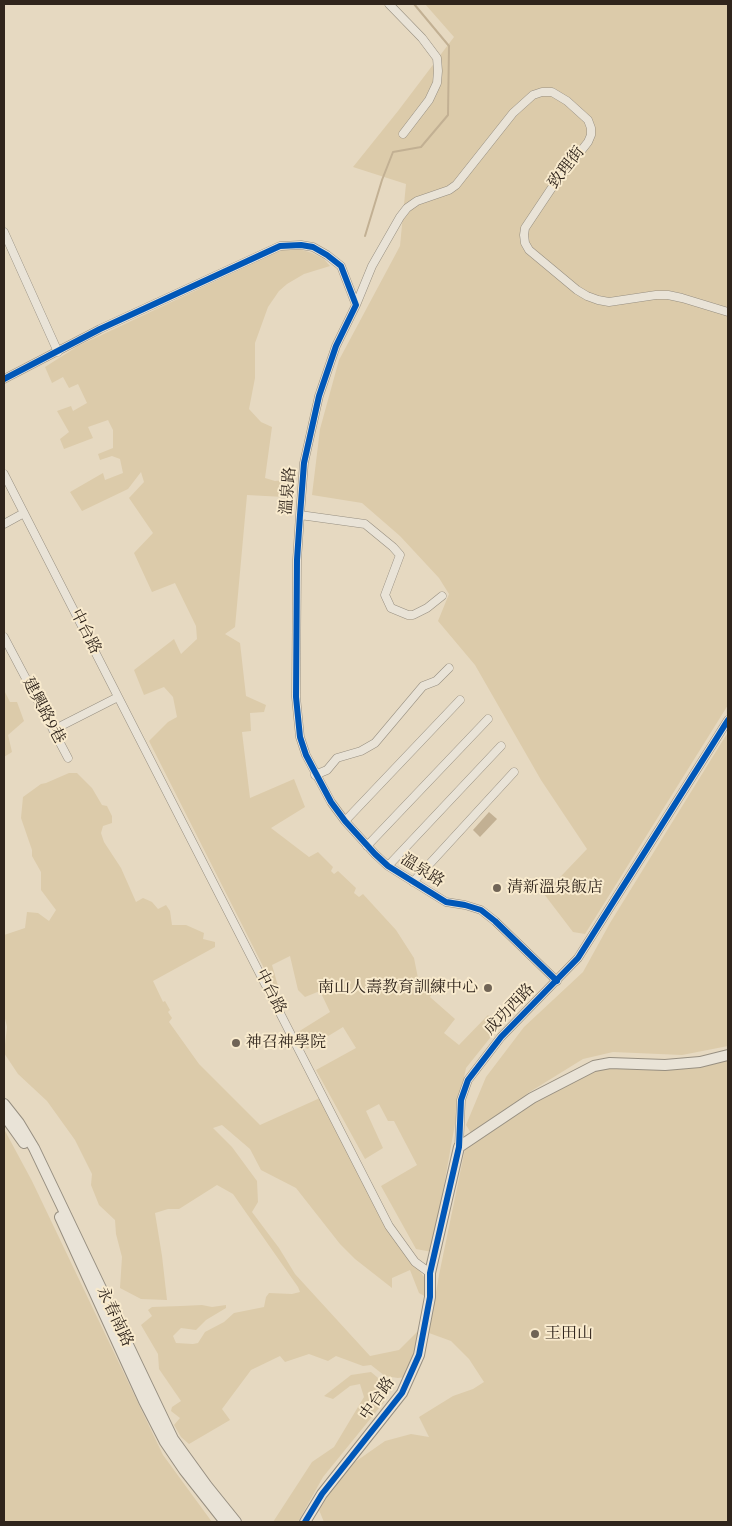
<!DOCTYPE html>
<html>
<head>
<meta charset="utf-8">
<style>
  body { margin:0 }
  #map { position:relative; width:732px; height:1526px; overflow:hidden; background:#e6d9c1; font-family:Cardo,serif }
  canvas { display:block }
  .frame { position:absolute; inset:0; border:5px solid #30251c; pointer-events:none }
</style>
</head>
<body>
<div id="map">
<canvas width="732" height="1526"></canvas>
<div class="frame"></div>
</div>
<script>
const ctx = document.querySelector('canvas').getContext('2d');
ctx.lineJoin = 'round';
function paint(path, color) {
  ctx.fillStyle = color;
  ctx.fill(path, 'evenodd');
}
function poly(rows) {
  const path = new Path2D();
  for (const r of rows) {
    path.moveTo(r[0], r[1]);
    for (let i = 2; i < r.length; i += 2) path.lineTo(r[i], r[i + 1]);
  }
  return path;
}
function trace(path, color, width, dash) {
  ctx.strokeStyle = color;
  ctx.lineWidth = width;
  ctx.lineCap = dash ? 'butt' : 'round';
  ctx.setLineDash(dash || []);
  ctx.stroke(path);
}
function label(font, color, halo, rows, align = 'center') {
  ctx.font = font + ' Cardo,"Noto Serif TC",serif';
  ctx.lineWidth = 4;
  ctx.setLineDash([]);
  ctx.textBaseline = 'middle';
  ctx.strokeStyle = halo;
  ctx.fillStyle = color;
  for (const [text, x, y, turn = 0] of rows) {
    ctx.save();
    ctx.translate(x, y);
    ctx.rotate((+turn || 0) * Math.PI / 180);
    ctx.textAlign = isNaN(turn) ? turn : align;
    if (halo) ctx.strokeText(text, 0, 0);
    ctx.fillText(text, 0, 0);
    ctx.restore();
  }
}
const green = poly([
  [425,4,592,4,594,5,598,4,728,4,728,705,585,934,573,932,544,894,587,849,541,780,475,665,438,621,449,594,439,578,400,536,362,503,312,495,320,429,339,360,400,246,406,184,353,167,398,111,454,37],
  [284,249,299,249,312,253,324,259,330,266,304,274,287,284,279,291,268,307,255,343,255,378,249,409,261,422,272,427,265,478,275,481,285,480,284,497,247,495,235,627,225,634,240,643,246,696,266,705,264,712,250,713,251,731,242,732,250,798,294,779,305,807,271,828,309,857,318,852,333,867,331,871,334,874,338,871,356,888,354,893,359,897,363,894,396,930,414,958,418,978,433,992,430,997,455,1019,444,1033,459,1045,488,1015,498,1028,466,1068,460,1096,432,1252,416,1249,381,1186,417,1165,394,1121,388,1121,379,1104,366,1111,383,1148,365,1159,316,1070,356,1048,343,1027,307,1049,298,1032,330,1012,320,991,305,997,298,990,290,956,272,965,278,986,273,986,149,741,168,722,177,717,173,697,164,687,144,695,134,670,174,639,181,654,197,639,196,626,175,583,152,592,134,553,153,533,129,498,144,482,141,472,128,489,82,511,70,492,103,473,105,480,123,473,120,459,112,456,100,460,98,454,113,448,113,430,108,420,88,427,93,438,64,449,60,439,69,432,57,411,71,406,73,411,87,403,78,384,69,388,63,377,52,383,45,367,78,346],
  [4,690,10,702,17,702,24,721,8,735,12,752,4,757],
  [728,732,728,1046,682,1055,613,1052,583,1059,528,1093,505,1116,471,1133,466,1125,486,1077,524,1027,583,972,610,923],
  [69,773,77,773,92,788,102,805,107,806,112,816,112,823,103,826,101,833,104,842,121,868,136,902,143,898,152,902,158,909,166,905,170,911,172,925,186,925,204,933,203,939,215,942,215,947,153,981,163,1002,165,1001,170,1010,168,1012,172,1018,169,1022,199,1064,260,1125,320,1098,388,1228,427,1281,426,1297,419,1293,410,1270,392,1278,392,1288,355,1259,340,1244,296,1188,261,1170,250,1149,222,1125,213,1128,232,1147,257,1181,258,1202,252,1212,279,1248,295,1274,370,1356,399,1350,420,1329,413,1357,405,1377,398,1378,385,1376,371,1365,363,1366,336,1356,328,1361,309,1354,285,1362,280,1356,251,1370,222,1409,230,1420,189,1444,181,1437,174,1425,180,1418,171,1411,172,1407,181,1401,159,1369,158,1354,141,1325,152,1316,148,1310,152,1307,181,1306,202,1305,212,1307,226,1305,226,1308,206,1320,196,1330,181,1328,173,1336,176,1343,193,1344,198,1343,205,1332,224,1322,234,1313,264,1307,266,1297,269,1293,292,1294,300,1292,298,1287,233,1194,217,1185,179,1209,168,1209,155,1213,162,1256,167,1300,141,1299,120,1288,122,1257,116,1234,115,1220,99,1205,91,1185,92,1174,75,1140,47,1101,18,1074,4,1053,7,1027,4,1014,4,935,25,928,27,912,38,913,49,921,56,910,41,890,41,872,32,856,32,850,21,818,23,797,41,784,46,783],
  [728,1054,728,1522,324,1522,319,1510,345,1469,385,1441,411,1434,429,1437,419,1417,453,1396,473,1389,484,1382,469,1359,451,1341,429,1333,439,1275,465,1149,502,1125,564,1079,603,1061,682,1061],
  [4,1129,32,1181,163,1455,212,1522,4,1522],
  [371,1372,384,1383,387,1392,384,1402,323,1477,298,1522,273,1522,312,1462,334,1447,364,1397,360,1384,350,1386,333,1399,324,1396,351,1375]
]);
const water = poly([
  [489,812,497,819,480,837,473,830]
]);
const stream = poly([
  [365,236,382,180,393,152,421,147,448,115,449,46,414,4]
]);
const minor = poly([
  [389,4,422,38,437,58,438,71,437,83,429,100,403,134],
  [4,232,58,352],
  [356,305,372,266,400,217,407,208,417,201,449,190,456,185,513,113,533,95,542,92,552,92,567,101,588,120,591,128,591,135,588,142,551,189,525,228,524,235,525,243,529,250,577,290,587,296,598,300,609,302,656,295,668,295,682,298,728,312],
  [4,379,100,329,280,246,301,245,313,247,327,255,341,266,356,305,336,346,319,396,304,463,300,515,297,560,296,697,300,737,306,755,331,802,345,821,375,854,388,866,446,902,465,905,481,910,495,921,557,981],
  [4,474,389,1226,415,1262,430,1273],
  [300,515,365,524,393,547,400,555,385,595,391,608,408,615,413,615,427,608,442,596],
  [4,524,24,513],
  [4,637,68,758],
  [53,730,118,697],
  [315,775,327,770,337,758,361,751,375,743,423,686,436,681,449,668],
  [345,821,460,700],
  [367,846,488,719],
  [388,866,501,746],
  [413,882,514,772],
  [459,1147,461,1100,468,1080,501,1037,578,958,728,720]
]);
const tertiary = poly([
  [4,1104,19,1123,34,1148,173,1439,207,1486,236,1522],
  [4,1115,24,1143],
  [60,1217,144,1401,165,1442,184,1470,225,1522],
  [305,1522,322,1494,402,1393,419,1355,430,1297,430,1273,459,1147,532,1098,594,1066,610,1063,665,1065,700,1062,728,1055]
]);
const cycleway = poly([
  [4,379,100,329,280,246,301,245,313,247,327,255,341,266,356,305,336,346,319,396,304,463,300,515,297,560,296,697,300,737,306,755,331,802,345,821,375,854,388,866,446,902,465,905,481,910,495,921,557,981],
  [305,1522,322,1494,402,1393,419,1355,430,1297,430,1273,459,1147,461,1100,468,1080,501,1037,578,958,728,720]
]);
const markers = [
  [497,888,5,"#706456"],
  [488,988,5,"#706456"],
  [236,1043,5,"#706456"],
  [535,1334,5,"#706456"]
];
const streetNames = [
  ["致理街",567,168,-52],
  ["溫泉路",289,491,-85],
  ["中台路",85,632,63],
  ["建興路9巷",43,711,62],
  ["溫泉路",422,871,32],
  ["中台路",270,992,63],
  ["成功西路",510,1010,-46],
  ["永春南路",114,1317,65],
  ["中台路",378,1399,-55]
];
const poiNames = [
  ["清新溫泉飯店",507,888],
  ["南山人壽教育訓練中心",478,988,"right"],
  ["神召神學院",246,1043],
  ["王田山",545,1334]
];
paint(green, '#dccbaa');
paint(water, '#c2b093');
trace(stream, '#c2b093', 2);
trace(minor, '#978f81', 9);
trace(tertiary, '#978f81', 12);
trace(minor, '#e9e3d7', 8);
trace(tertiary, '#e9e3d7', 10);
trace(cycleway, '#0057b8', 6);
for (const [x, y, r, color] of markers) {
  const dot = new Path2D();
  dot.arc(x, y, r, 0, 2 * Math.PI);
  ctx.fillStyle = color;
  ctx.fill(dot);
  trace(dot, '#f8eacd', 2);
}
label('16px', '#30251c', '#f8eacd', streetNames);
label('16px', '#30251c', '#f8eacd', poiNames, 'left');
</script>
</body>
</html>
